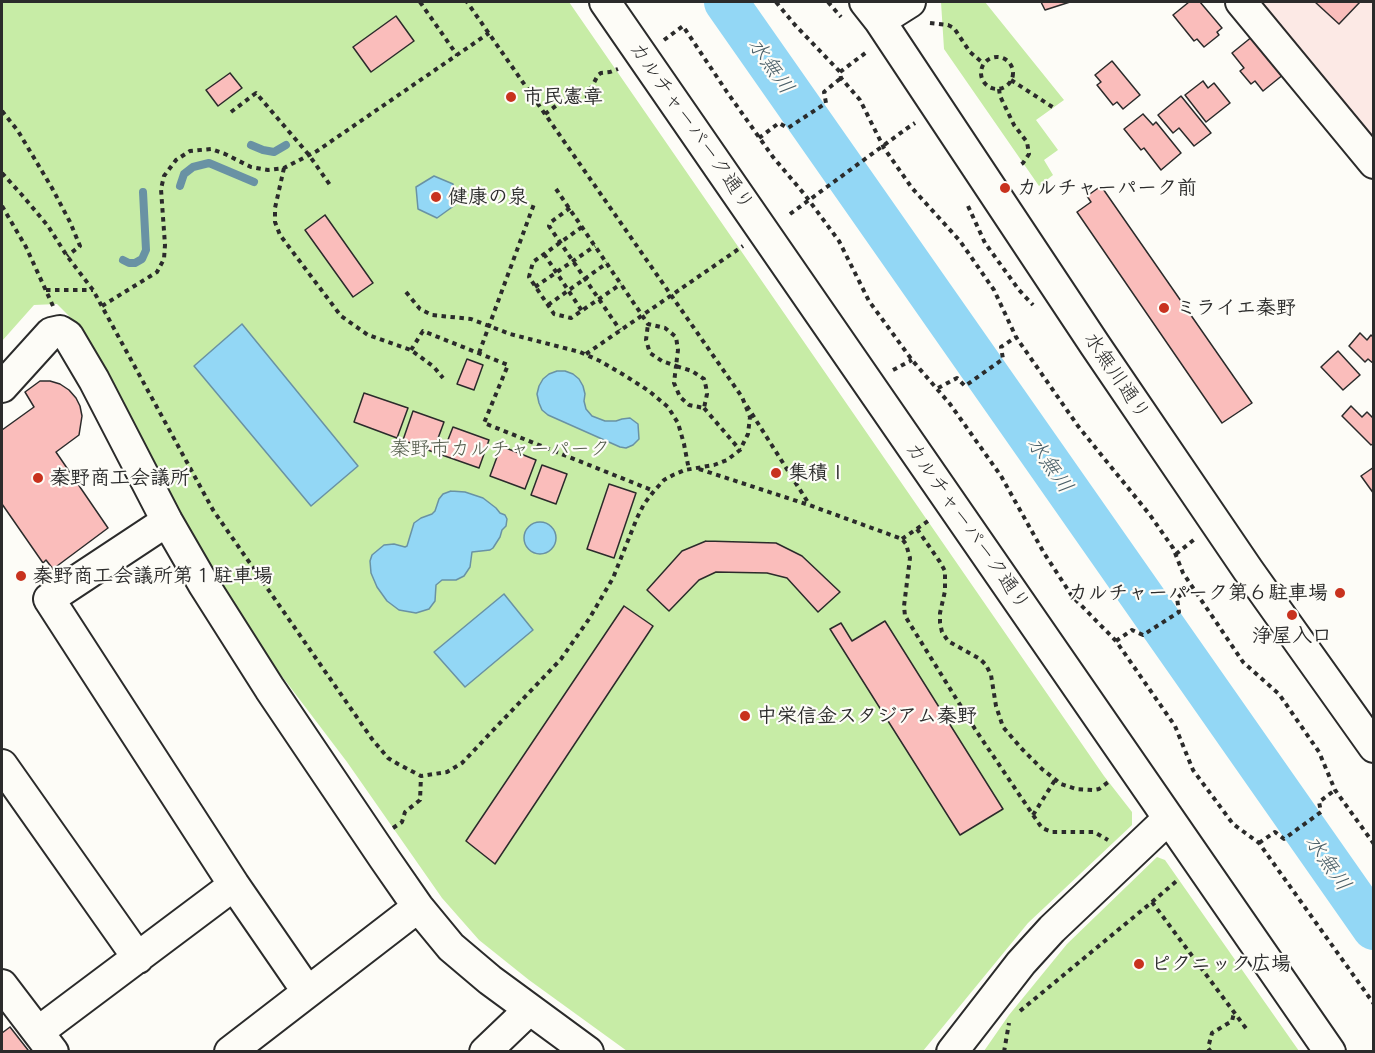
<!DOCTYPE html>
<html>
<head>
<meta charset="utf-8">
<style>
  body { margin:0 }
  #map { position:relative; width:1375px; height:1053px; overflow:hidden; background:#fdfcf7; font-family:Mali,sans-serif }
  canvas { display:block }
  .frame { position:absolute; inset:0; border:3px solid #2b2b2b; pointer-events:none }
</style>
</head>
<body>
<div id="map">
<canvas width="1375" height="1053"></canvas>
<div class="frame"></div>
</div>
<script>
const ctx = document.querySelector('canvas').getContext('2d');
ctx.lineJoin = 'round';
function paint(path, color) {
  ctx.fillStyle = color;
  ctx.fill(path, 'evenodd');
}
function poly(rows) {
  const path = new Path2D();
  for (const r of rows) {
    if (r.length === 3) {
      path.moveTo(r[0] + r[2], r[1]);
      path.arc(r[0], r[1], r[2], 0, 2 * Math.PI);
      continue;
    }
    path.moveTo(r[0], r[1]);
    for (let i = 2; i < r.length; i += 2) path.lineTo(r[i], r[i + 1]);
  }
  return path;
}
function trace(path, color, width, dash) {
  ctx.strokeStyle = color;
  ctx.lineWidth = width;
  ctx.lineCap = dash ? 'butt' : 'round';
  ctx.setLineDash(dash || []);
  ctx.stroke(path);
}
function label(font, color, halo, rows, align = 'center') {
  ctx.font = font + ' Mali,"Klee One",sans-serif';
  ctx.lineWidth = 4.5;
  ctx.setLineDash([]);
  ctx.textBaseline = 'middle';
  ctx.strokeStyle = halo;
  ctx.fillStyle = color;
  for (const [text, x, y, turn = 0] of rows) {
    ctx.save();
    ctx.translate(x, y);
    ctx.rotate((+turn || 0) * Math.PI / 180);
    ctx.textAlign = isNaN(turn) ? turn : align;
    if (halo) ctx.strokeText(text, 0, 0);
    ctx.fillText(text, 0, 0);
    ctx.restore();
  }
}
const built = poly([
  [1260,2,1373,2,1373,144]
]);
const green = poly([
  [2,2,569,2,1104,776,1132,812,1132,825,1028,923,923,1051,627,1051,529,980,479,940,442,898,347,762,237,617,75,322,57,304,34,305,2,341],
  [941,2,985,2,1064,100,1036,120,1058,150,1044,160,1053,175,1039,186,944,49],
  [1157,857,1165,860,1299,1051,984,1051,1009,1015,1067,944]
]);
const water = poly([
  [434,176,453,184,455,205,437,218,418,209,416,187,434,176],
  [242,324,358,466,311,506,194,366,242,324],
  [557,371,565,371,573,374,579,379,583,386,585,394,584,401,586,409,592,416,605,421,616,421,622,419,630,418,638,424,639,439,633,445,626,448,620,447,548,415,542,410,539,403,537,394,539,386,543,379,549,374,557,371],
  [451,491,465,492,483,498,496,508,500,513,505,515,507,519,506,526,502,530,500,537,493,548,490,550,472,552,470,567,464,576,456,580,442,580,436,585,435,601,429,609,416,613,399,610,387,601,377,587,371,573,370,561,372,555,384,545,394,544,405,547,407,546,414,523,421,518,432,514,435,511,439,499,443,494,451,491],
  [540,538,16],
  [504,594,533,630,465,687,434,652,504,594]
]);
const stream = poly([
  [251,145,263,150,274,152,286,145],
  [180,186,184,174,193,167,209,163,254,182],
  [123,260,129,263,135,263,142,259,146,250,143,192]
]);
const river = poly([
  [726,2,1374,928]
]);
const building = poly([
  [1041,2,1070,2,1045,10,1041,2],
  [1189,2,1200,2,1222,28,1217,32,1219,35,1204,47,1197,39,1194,41,1173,15,1189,2],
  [1315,2,1360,2,1339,24,1315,2],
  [396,16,414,41,371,72,353,47,396,16],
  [1253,36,1284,74,1263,91,1255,81,1251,84,1240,71,1244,68,1232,53,1253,36],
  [1112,61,1140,95,1123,109,1117,102,1113,105,1097,85,1101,82,1095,75,1112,61],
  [230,73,242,88,218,106,206,90,230,73],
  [1203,81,1208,88,1214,83,1230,103,1206,122,1185,95,1203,81],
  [1181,96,1211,133,1194,146,1179,128,1173,133,1158,115,1181,96],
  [1143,114,1153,125,1156,122,1181,153,1161,170,1144,148,1141,150,1124,129,1143,114],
  [1101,186,1252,403,1222,423,1077,212,1091,202,1087,196,1101,186],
  [325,215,373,283,353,297,305,230,325,215],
  [1360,333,1367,340,1371,335,1374,338,1374,364,1368,359,1365,362,1349,346,1360,333],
  [1338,351,1360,375,1343,390,1321,367,1338,351],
  [467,359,483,365,474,390,457,384,467,359],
  [40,381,50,381,60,384,69,390,76,398,80,406,82,416,79,435,56,452,108,528,53,569,46,560,43,563,2,504,2,430,34,407,25,392,40,381],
  [364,393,408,408,397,438,354,422,364,393],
  [1351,406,1362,417,1367,412,1374,419,1374,443,1371,445,1342,416,1351,406],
  [413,411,444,422,433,452,403,440,413,411],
  [453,427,489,440,479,468,442,455,453,427],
  [501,446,536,460,525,489,490,476,501,446],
  [542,465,567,474,556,504,531,495,542,465],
  [1374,467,1374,494,1361,476,1374,467],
  [609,484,636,493,614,558,587,549,609,484],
  [706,541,776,543,802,556,840,592,818,612,787,578,767,573,716,572,699,580,669,611,647,590,682,551,706,541],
  [624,606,653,626,495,864,466,841,624,606],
  [885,621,1003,809,960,835,830,629,841,623,852,641,885,621],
  [10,1027,28,1050,26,1052,2,1052,2,1033,10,1027]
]);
const path = poly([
  [420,2,457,55],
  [776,2,795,25,840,72,841,78,860,100,884,148,912,188,960,241,994,290,1016,337,1078,426,1150,515,1173,548,1183,573,1243,662,1279,694,1319,752,1335,790,1374,844],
  [828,2,841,17],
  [930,23,948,25,954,28,970,52,984,64],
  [664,40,683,26,727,92,773,157,805,195,839,241,869,301,912,360,950,404,1001,476,1044,553,1072,596,1116,641,1175,726,1193,770,1233,824,1259,843,1374,1004],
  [997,73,16],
  [840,72,868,51],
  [1011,80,1054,108],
  [999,89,1000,96,1014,125,1027,142,1029,154,1023,163,1019,166],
  [2,111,18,131,52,188,70,222,80,246,67,256],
  [231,112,256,93,309,155,330,185],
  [545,114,565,99,587,96,598,75,601,73,610,72,618,69],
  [906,129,915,123],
  [759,138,779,123,788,128,826,103,824,92,841,78],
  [284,168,275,208,275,222,280,235,341,316,368,335,411,350,434,367,443,378],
  [2,173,22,195,48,226,67,256,93,290,213,510,372,739,388,758,398,764,421,776,447,772,462,763,561,659,589,619,613,578,637,518,644,504,654,491,664,480,673,475,685,470,714,465,727,460,740,450,748,434,750,417,742,397,467,2],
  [556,189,648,324,665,328,676,337,678,350,676,366,692,371,704,379,706,387,707,394,704,408,689,405,680,397,674,383,676,366,662,361,650,353,646,340,648,324],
  [2,206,26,247,53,306],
  [968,206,985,243,1019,290,1033,305],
  [570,208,551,222,549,226,620,330],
  [582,227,533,262,529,277,554,314,571,318,621,284],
  [544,254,582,311],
  [535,287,595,246],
  [46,290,93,290],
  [406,292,420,309,432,315,471,319,510,334,580,352,600,361,624,375,649,391,668,407,678,423,684,444,689,470],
  [548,305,607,263],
  [102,306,157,272,164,259,165,245,161,189,164,176,176,160,190,151,211,149,225,154,251,167,268,170,284,168,317,151,489,33],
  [411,350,423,331,508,365,484,423,654,491],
  [479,353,534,204],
  [586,354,743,246],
  [893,370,912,360],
  [938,388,957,378,965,386,1003,359,1001,347,1016,337],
  [747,406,809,504],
  [704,408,740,450],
  [699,469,809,505,902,539,906,544,910,558,904,606,905,616,975,729,1033,815,1042,828,1052,832,1094,832,1108,840],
  [917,529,940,562,945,571,945,591,940,613,940,623,942,632,948,641,980,659,986,665,991,675,996,706,1003,727,1022,749,1042,769,1061,784,1076,789,1093,790,1099,789,1111,780],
  [902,539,931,519],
  [1176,554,1196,538],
  [1116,641,1132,630,1143,635,1179,612,1177,598,1192,586],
  [1033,815,1055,780],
  [393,828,402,822,405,812,420,800,421,776],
  [1259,843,1275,832,1284,839,1321,812,1319,802,1335,790],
  [1152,902,1179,879],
  [1020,1011,1152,902,1248,1031],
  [1004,1052,1009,1023],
  [1211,1052,1208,1048,1212,1033,1232,1021,1234,1013]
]);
const minor = poly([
  [605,2,1330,1052],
  [865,2,880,21,1095,345,1248,570,1374,747],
  [1241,2,1374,163],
  [880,21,910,2],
  [2,387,51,333,60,331,68,336,94,380,167,521,204,585,270,689,384,858,418,907,451,947,490,980,588,1052],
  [167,521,49,599,234,885,307,991],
  [2,765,138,958],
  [2,985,53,1052],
  [38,1032,234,885],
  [230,1052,418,907],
  [485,1052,529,1010],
  [952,1052,1021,963,1052,929,1168,819]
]);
const pathBridge = poly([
  [790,214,906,129]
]);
const markers = [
  [511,97,6,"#c8321e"],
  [1005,188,6,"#c8321e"],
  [436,197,6,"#c8321e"],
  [1164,308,6,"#c8321e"],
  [776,473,6,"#c8321e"],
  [38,478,6,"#c8321e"],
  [21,576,6,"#c8321e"],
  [1340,593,6,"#c8321e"],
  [1292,615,6,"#c8321e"],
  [745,716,6,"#c8321e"],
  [1139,964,6,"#c8321e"]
];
const poiNames = [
  ["市民憲章",523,97],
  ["カルチャーパーク前",1017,188],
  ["健康の泉",448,197],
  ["ミライエ秦野",1176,308],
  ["集積Ｉ",788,473],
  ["秦野商工会議所",50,478],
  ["秦野商工会議所第１駐車場",33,576],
  ["カルチャーパーク第６駐車場",1328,593,"right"],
  ["浄屋入口",1292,636,"center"],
  ["中栄信金スタジアム秦野",757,716],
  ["ピクニック広場",1151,964]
];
const streetNames = [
  ["カルチャーパーク通り",692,126,55],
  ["水無川通り",1117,376,56],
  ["カルチャーパーク通り",968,526,55]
];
const parkNames = [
  ["秦野市カルチャーパーク",500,449]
];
const waterNames = [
  ["水無川",771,66,55],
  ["水無川",1050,465,55],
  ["水無川",1328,863,55]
];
paint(built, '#fce9e5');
paint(green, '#c7eca6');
paint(water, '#93d7f5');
trace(water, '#6992a4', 1.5);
trace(stream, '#6992a4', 8);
trace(river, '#93d7f5', 44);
paint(building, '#fabdbb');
trace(building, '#2b2b2b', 1.5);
trace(minor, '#2b2b2b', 34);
trace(path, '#2b2b2b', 4, [4.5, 4.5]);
trace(minor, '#fdfcf7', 30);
trace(pathBridge, '#2b2b2b', 4, [4.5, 4.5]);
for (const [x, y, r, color] of markers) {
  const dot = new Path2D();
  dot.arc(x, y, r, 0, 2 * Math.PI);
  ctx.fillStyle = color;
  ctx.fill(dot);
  trace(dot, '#fdfcf7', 2);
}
label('bold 20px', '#2b2b2b', '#fdfcf7', poiNames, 'left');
label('20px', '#2b2b2b', '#fdfcf7', streetNames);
label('20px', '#525b4a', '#fdfcf7', parkNames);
label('italic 21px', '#4a5f68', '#fdfcf7', waterNames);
</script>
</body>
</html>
